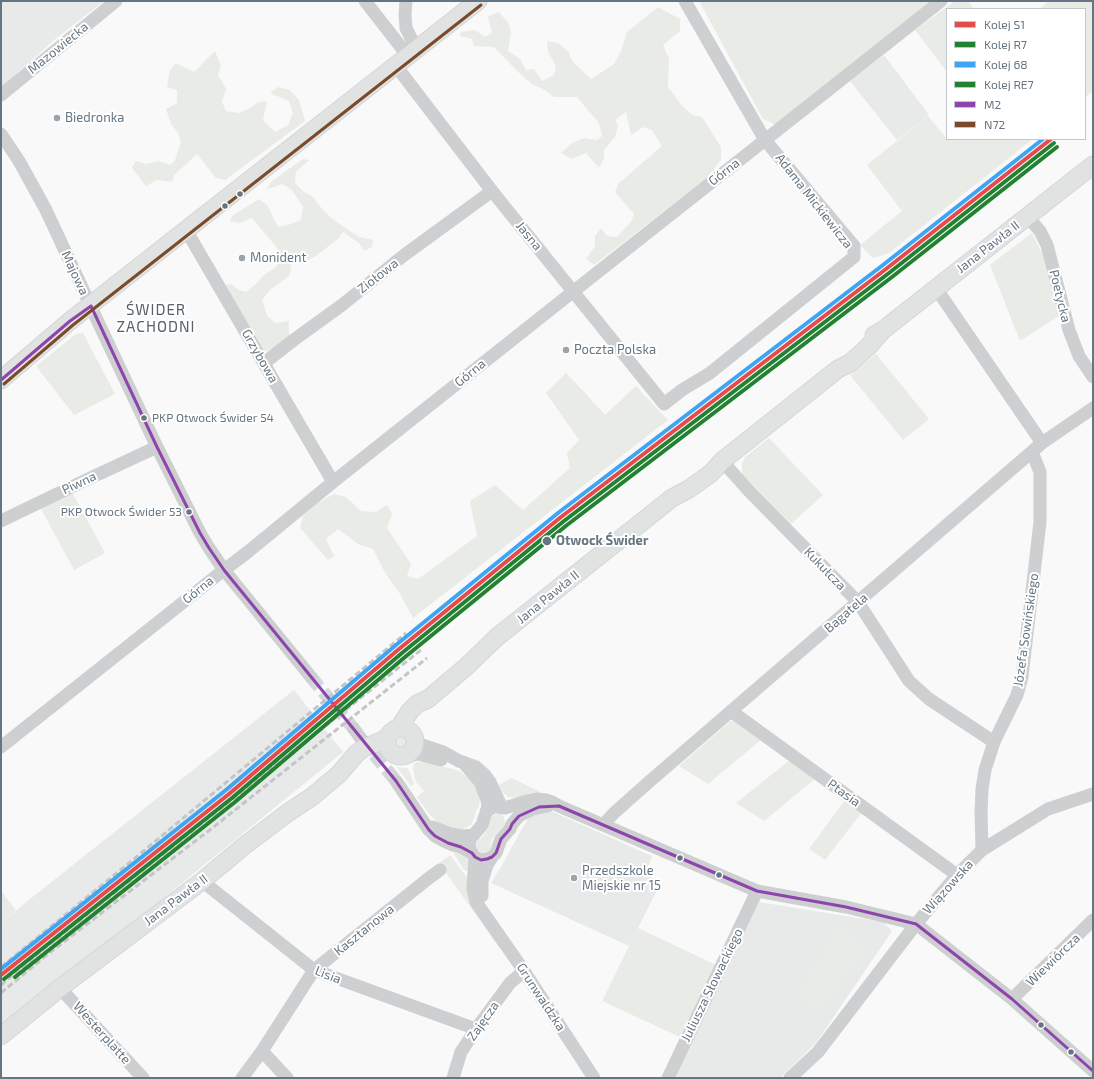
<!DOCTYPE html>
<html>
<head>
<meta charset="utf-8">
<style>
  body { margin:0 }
  #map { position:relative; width:1094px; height:1079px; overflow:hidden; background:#f9f9f9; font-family:"Exo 2",sans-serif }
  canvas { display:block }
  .frame { position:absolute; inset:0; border:2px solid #657683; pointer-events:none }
  .legend { position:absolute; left:946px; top:8px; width:140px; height:132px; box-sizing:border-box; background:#fff; border:1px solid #c1c8cd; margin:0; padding:5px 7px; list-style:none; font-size:12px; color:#657683 }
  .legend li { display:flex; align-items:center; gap:8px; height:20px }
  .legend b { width:20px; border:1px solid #c1c8cd }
</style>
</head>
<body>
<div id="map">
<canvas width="1094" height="1079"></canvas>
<div class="frame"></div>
<ul class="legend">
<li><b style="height:5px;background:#e74a4a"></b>Kolej S1</li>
<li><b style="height:5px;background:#238132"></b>Kolej R7</li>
<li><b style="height:5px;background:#3ea5f4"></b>Kolej 68</li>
<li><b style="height:5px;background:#238132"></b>Kolej RE7</li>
<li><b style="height:5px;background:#8e44ad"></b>M2</li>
<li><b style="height:5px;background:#7a4b2a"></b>N72</li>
</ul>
</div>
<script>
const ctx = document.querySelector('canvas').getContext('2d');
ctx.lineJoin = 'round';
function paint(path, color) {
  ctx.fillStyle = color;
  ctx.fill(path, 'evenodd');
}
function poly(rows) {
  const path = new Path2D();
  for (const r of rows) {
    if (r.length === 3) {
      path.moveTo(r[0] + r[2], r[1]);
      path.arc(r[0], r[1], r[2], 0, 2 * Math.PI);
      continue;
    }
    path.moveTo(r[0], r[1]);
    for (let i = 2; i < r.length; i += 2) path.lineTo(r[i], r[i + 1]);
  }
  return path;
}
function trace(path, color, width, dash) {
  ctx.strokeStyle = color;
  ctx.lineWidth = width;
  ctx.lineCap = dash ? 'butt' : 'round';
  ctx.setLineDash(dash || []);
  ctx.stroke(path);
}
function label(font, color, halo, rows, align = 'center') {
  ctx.font = font + ' "Exo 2",sans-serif';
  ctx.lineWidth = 4;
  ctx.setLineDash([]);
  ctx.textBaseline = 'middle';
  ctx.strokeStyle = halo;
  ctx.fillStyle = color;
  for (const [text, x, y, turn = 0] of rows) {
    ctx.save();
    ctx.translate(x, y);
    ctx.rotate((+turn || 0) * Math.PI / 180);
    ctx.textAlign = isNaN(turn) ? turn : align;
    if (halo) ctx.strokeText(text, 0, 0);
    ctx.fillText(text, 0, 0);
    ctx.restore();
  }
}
const built = poly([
  [1,1,104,1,53,41,1,88],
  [884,55,929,115,897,140,850,81],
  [294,690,343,752,53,988,1,1026,1,923,35,895],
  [551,811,652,856,645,874,661,882,629,946,491,883,501,867,519,834,528,819,536,814],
  [759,902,883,922,892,931,816,1043,780,1078,674,1078]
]);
const green = poly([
  [699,1,935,1,776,125,763,119],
  [955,1,968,1,974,9,947,9,947,72,915,30],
  [1049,1,1093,1,1093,91,1085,97,1085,9,1039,9],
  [658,7,680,19,680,31,663,45,669,59,668,87,683,107,693,115,702,117,721,147,721,160,708,177,594,265,586,259,595,246,595,236,601,228,607,236,617,237,631,222,634,214,615,192,618,184,662,146,652,130,643,127,631,135,626,112,615,120,618,125,615,137,604,150,604,158,599,168,586,153,572,159,561,153,572,143,584,138,597,140,602,136,599,123,586,108,577,97,554,97,543,89,532,84,517,71,494,47,474,46,472,39,460,36,461,32,475,30,485,37,492,33,488,16,499,12,509,24,511,33,508,51,520,59,526,70,534,69,542,81,554,75,556,66,548,52,547,41,558,43,568,51,572,61,591,79,614,64,621,51,627,32],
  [215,51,221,66,218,75,226,89,222,102,226,111,239,113,248,109,259,102,267,101,263,120,275,132,288,125,293,113,289,101,270,93,278,87,290,90,299,100,305,121,225,180,216,178,197,154,174,175,172,182,157,180,146,186,132,168,136,161,146,164,158,161,170,165,175,160,181,142,178,133,171,124,166,109,177,103,177,90,167,87,170,70,176,63,194,72],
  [928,116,947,139,1033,139,889,253,873,258,860,245,902,211,867,165],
  [303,159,309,160,296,172,295,183,304,192,312,196,323,210,335,221,359,237,373,240,372,247,364,251,359,243,343,232,339,238,316,256,305,261,296,257,291,261,290,275,270,290,262,300,267,316,276,323,289,321,289,336,279,345,261,354,224,285,231,284,239,290,246,292,257,283,264,275,275,268,279,262,278,249,252,218,240,223,230,221,232,216,259,199,267,205,278,227,288,225,301,220,303,207,292,190,282,184,266,190,272,181],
  [1032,233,1045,259,1059,316,1020,341,990,265],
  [83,333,115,394,74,415,36,366,76,334],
  [876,354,929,419,903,440,850,375],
  [566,373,587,395,605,415,636,386,668,420,413,618,400,594,384,571,373,549,358,544,338,529,326,539,334,556,328,560,300,528,303,516,317,503,334,494,346,497,361,511,376,512,387,505,392,514,387,528,411,564,407,576,418,579,477,536,470,501,495,485,523,510,570,468,567,453,579,440,546,393],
  [769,438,823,495,791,524,742,474,742,463,745,457],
  [72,492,105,553,74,570,40,507],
  [731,721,737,721,762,739,708,784,679,766],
  [401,743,7],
  [790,760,816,778,764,821,736,803],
  [416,762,427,763,453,769,461,772,471,780,474,784,480,797,479,807,476,811,473,821,471,825,463,829,451,828,438,822,430,815,417,797,421,794,440,817,421,794,424,791,416,782,413,769,414,764],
  [397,767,408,768,414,784,411,786],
  [511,778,539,791,540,793,529,794,515,798,508,797,502,792,499,785],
  [845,800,862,812,825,860,809,849],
  [496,814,500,814,504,817,505,824,495,835,492,839,490,850,488,851,483,853,480,852,477,850,476,845,478,841,484,835,488,828,490,818],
  [454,848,463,854,468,860,470,871,464,870,454,854],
  [449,856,451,856,465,875,467,877,470,877,502,949,500,949,481,922,439,863],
  [1,891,16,910,1,923],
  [839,927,868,947,855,966,826,946],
  [638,928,716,965,680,1037,602,1001],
  [828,948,852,965,821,1011,796,994]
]);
const minorTunnel = poly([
  [311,677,354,729],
  [362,740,396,781]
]);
const minor = poly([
  [365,1,408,56],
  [406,1,405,15,406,28,412,40,418,48],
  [396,66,492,191,664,404,682,390,710,373,854,257,854,246,765,140,685,1],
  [1,95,116,1],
  [1,134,19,161,46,210,99,324,157,447,200,533,209,548,224,570,311,677],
  [1027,216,1040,231,1047,245,1069,330,1079,356,1093,377],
  [186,230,333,482],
  [935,289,940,294,1042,443],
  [264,363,295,339,342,305,403,256,492,191],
  [722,461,749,491,858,602,909,681,929,699,994,742],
  [1,521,86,480,157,447],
  [731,711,957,875],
  [354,729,362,740],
  [415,739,422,745,443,752,459,761,476,767,485,775,490,782,502,808],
  [1,747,215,577,249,551,333,482,560,302,941,1],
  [405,756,418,754,441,760],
  [463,762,480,782,487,800,488,806,482,825,471,838,469,843,470,849,472,854,475,857,481,860,487,859,492,857,496,853,501,839,510,829,512,824,519,816,533,809,548,806],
  [396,781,429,830,435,836,444,841,453,845,461,847,472,853],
  [486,812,490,809,494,807,498,807,505,808,527,801,537,799,546,800,552,802,559,806,757,891,846,907,916,924,1012,999,1093,1071],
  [604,824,614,813,650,781,1042,443,1093,408],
  [433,827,451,834,463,836,474,835],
  [982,850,981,812,982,789,985,770,994,742,1017,695,1022,677,1040,522,1040,472,1032,452],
  [475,857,473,888,476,902,524,971,594,1078],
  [202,881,314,970,476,1029],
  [482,896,482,881,487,865,492,857],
  [60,988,143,1078],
  [1012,999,1093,920],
  [262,1051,287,1078],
  [242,1078,262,1051,314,970,429,878,440,870],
  [453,1078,461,1052,476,1029,510,983,524,971],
  [668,1078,757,891],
  [790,1078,818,1052,916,924,957,875,982,850,1048,809,1093,794]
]);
const major = poly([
  [874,335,883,330,1093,165],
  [1,380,70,321,478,1],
  [401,742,14],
  [399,728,410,711,417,704,428,699,467,666,497,637,672,498,689,489,710,474,716,468,722,461,838,369,850,363,868,347,883,330],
  [1,1036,60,988,202,881,244,846,286,814,313,796,339,774,357,753,364,748,381,741,388,737]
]);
const rail = poly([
  [1,967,123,868,406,633],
  [1,985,45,948,421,650],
  [1,993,48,954,211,829,427,658]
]);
const bus1 = poly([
  [91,306,157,447,200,533,209,548,224,570,396,781,429,830,435,836,448,843,461,847,472,853,475,857,481,860,487,859,492,857,496,853,501,839,510,829,512,824,519,816,539,807,559,806,757,891,846,907,916,924,1012,999,1093,1071],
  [1,380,70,321,91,306]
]);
const bus2 = poly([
  [4,384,73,325,481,5]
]);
const rail1 = poly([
  [1,975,229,794,399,649,561,517,886,269,1051,139]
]);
const rail2 = poly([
  [4,979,232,798,402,653,564,521,889,273,1054,143]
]);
const rail3 = poly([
  [1,969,226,790,396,645,558,513,883,265,1043,139]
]);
const rail4 = poly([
  [15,977,235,802,405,657,567,525,892,277,1057,147]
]);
const markers = [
  [57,118,4,"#99a4ac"],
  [240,194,3.5,"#657683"],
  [225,206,3.5,"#657683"],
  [242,258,4,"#99a4ac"],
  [566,350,4,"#99a4ac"],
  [144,418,3.5,"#657683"],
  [189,512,3.5,"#657683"],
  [547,541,5,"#657683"],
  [680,858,3.5,"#657683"],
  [719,875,3.5,"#657683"],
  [574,878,4,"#99a4ac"],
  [1041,1025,3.5,"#657683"],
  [1071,1052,3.5,"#657683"]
];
const busNames = [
  ["PKP Otwock Świder 54",152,418],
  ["PKP Otwock Świder 53",182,512,"right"]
];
const streetNames = [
  ["Mazowiecka",58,48,-39],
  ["Górna",724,172,-38],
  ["Adama Mickiewicza",814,201,52],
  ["Jasna",529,236,51],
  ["Jana Pawła II",988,247,-38],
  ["Majowa",75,273,65],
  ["Ziołowa",378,276,-38],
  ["Poetycka",1060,296,76],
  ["Grzybowa",260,356,60],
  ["Górna",470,373,-39],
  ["Piwna",79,483,-25],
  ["Kukułcza",825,569,46],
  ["Górna",198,590,-39],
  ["Jana Pawła II",548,597,-39],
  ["Bagatela",846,613,-41],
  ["Józefa Sowińskiego",1026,630,-82],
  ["Ptasia",844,793,36],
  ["Wiązowska",948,887,-48],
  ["Jana Pawła II",176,900,-37],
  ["Kasztanowa",364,930,-39],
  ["Wiewiórcza",1053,960,-44],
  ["Lisia",328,975,22],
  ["Juliusza Słowackiego",712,985,-64],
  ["Grunwaldzka",541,997,57],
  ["Zajęcza",483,1021,-55],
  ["Westerplatte",102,1033,48]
];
const poiNames = [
  ["Biedronka",65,118],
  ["Monident",250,258],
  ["Poczta Polska",574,350],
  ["Przedszkole",582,871],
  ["Miejskie nr 15",582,886]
];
const stopNames = [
  ["Otwock Świder",556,541]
];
const quarterNames = [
  ["ŚWIDER",156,310],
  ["ZACHODNI",156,327]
];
paint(built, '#e8e9e9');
paint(green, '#e8ebe6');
trace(minorTunnel, '#d4d8dc', 13, [13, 6]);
trace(major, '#d5d6d7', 19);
trace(minor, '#cecfd0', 13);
trace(major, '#e1e2e2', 17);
trace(rail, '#c3c5c6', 3, [6, 3]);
trace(bus1, '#8e44ad', 3);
trace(bus2, '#7a4b2a', 3);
trace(rail1, '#e74a4a', 4);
trace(rail2, '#238132', 4);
trace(rail3, '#3ea5f4', 4);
trace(rail4, '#238132', 4);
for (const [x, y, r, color] of markers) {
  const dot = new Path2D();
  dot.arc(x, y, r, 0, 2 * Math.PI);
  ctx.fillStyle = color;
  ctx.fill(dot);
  trace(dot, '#fff', 1.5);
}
label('12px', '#657683', '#fff', busNames, 'left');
label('13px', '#657683', '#fff', streetNames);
label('13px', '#657683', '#fff', poiNames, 'left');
label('bold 13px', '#657683', '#fff', stopNames, 'left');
ctx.letterSpacing = '1px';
label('15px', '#57646e', '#fff', quarterNames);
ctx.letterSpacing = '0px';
</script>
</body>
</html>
